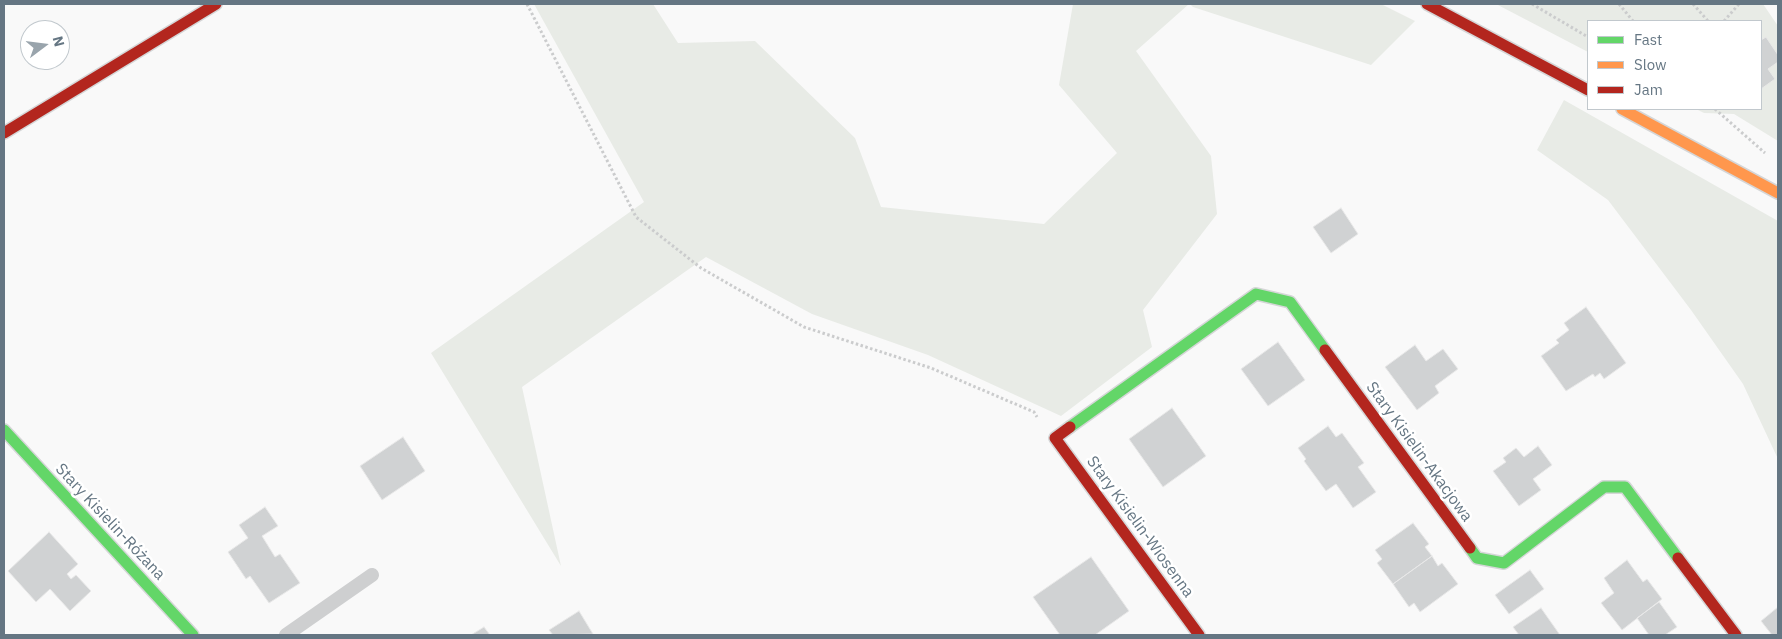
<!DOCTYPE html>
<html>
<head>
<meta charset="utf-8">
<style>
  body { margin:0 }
  #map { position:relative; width:1782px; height:639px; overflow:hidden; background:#f9f9f9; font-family:"IBM Plex Sans",sans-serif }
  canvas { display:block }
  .frame { position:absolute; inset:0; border:5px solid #657683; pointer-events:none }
  .legend { position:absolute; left:1587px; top:20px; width:175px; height:90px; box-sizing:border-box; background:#fff; border:1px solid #c1c8cd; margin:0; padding:6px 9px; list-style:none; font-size:15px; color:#657683 }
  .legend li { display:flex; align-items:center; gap:10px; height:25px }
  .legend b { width:25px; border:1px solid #c1c8cd }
  .north { position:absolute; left:20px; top:20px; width:50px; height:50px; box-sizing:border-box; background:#fff; border:1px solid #c1c8cd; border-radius:50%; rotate:75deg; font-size:14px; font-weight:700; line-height:20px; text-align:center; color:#657683 }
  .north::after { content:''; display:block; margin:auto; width:18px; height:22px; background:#99a4ac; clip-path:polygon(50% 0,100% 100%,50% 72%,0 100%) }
</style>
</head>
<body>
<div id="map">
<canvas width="1782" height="639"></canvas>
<div class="frame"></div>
<ul class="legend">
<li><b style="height:6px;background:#63d668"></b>Fast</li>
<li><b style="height:6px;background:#ff974d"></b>Slow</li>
<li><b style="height:6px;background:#b3261e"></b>Jam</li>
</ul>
<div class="north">N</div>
</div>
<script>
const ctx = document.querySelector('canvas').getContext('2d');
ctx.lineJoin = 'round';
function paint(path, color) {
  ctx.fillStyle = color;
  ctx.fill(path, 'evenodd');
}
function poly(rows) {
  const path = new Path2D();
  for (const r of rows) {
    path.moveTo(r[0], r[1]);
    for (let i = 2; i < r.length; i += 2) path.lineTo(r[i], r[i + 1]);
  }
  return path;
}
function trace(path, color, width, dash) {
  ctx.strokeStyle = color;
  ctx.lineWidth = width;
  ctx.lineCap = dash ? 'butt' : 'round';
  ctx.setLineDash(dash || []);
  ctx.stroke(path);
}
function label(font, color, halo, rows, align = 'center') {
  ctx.font = font + ' "IBM Plex Sans",sans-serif';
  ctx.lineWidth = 5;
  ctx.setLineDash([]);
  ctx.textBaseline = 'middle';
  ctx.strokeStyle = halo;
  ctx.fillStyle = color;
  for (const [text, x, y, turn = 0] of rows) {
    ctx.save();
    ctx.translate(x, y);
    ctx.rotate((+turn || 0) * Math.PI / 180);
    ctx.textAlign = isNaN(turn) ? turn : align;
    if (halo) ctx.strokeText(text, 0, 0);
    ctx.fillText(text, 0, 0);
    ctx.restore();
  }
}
const green = poly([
  [534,4,653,4,678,43,755,41,855,138,881,207,1044,224,1117,153,1059,85,1073,4,1189,4,1136,51,1211,156,1217,214,1143,310,1152,347,1061,416,928,355,812,314,706,257,522,387,561,566,431,353,644,202],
  [1190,4,1381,4,1415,21,1371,65,1193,7],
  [1496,4,1763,4,1778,26,1778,141,1734,114,1704,113,1696,109,1761,109,1761,21,1588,21,1588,52],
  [1564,100,1778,221,1778,459,1743,384,1691,310,1608,200,1537,150]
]);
const building = poly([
  [1766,37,1778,55,1778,62,1768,69,1775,79,1761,89,1761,40,1766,37],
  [1341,208,1358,234,1331,253,1313,227,1341,208],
  [1586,307,1626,363,1604,379,1600,373,1595,377,1593,374,1566,391,1541,356,1559,343,1556,340,1569,330,1564,323,1586,307],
  [1278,342,1305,380,1268,406,1241,369,1278,342],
  [1415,345,1426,361,1443,349,1458,369,1435,386,1439,393,1417,410,1385,367,1415,345],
  [1172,408,1206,456,1163,487,1129,439,1172,408],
  [1328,426,1336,437,1342,433,1364,463,1358,467,1376,492,1353,508,1336,484,1326,491,1304,461,1306,459,1298,448,1328,426],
  [403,437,425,471,382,500,360,466,403,437],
  [1538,446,1552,465,1533,479,1541,490,1519,506,1493,471,1506,462,1503,458,1516,448,1524,457,1538,446],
  [265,507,278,526,262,536,275,557,280,554,300,583,269,603,250,576,246,579,228,552,248,538,239,525,265,507],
  [1413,523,1429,544,1425,547,1432,556,1393,584,1377,563,1382,559,1375,550,1413,523],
  [49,532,78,564,67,574,71,579,76,575,91,591,70,611,50,589,36,602,8,571,49,532],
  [1432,556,1438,566,1442,563,1458,584,1420,612,1414,603,1409,607,1393,584,1432,556],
  [1091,557,1129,611,1095,635,1060,635,1033,597,1091,557],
  [1627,560,1643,582,1647,579,1662,599,1622,630,1601,603,1614,593,1604,578,1627,560],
  [1530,570,1544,589,1509,614,1495,595,1530,570],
  [1659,602,1677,627,1665,635,1649,635,1637,618,1659,602],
  [1778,607,1778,635,1772,635,1761,621,1778,607],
  [1541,608,1560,635,1519,635,1513,627,1541,608],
  [579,611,593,634,553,635,549,630,579,611],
  [484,627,490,635,471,635,484,627]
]);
const path = poly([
  [527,4,636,217,701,268,804,327,931,368,1034,412,1037,417],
  [1532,4,1588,37],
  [1619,4,1633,21],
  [1693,4,1708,21],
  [1724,21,1739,4],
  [1715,109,1765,153]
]);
const lane = poly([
  [286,635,372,575]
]);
const fast = poly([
  [1070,427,1256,294,1290,302,1325,350],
  [4,430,193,635],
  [1470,548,1477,558,1504,563,1604,487,1625,487,1678,558]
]);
const slow = poly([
  [1622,109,1778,193]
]);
const jam = poly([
  [1427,4,1588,90],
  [4,133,216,4],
  [1325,350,1470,548],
  [1070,427,1055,438,1199,635],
  [1678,558,1736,635]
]);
const streetNames = [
  ["Stary Kisielin-Akacjowa",1419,452,54],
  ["Stary Kisielin-Różana",110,522,47],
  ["Stary Kisielin-Wiosenna",1140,527,54]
];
paint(green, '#e8ebe6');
paint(building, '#d0d2d3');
trace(building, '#e8e8e8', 1);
trace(fast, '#d5d6d7', 14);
trace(slow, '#d5d6d7', 14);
trace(jam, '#d5d6d7', 14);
trace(path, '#cbcccd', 3, [2.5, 2.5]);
trace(lane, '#cecfd0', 14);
trace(fast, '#63d668', 11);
trace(slow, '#ff974d', 11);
trace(jam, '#b3261e', 11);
label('16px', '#657683', '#fff', streetNames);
</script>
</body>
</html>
